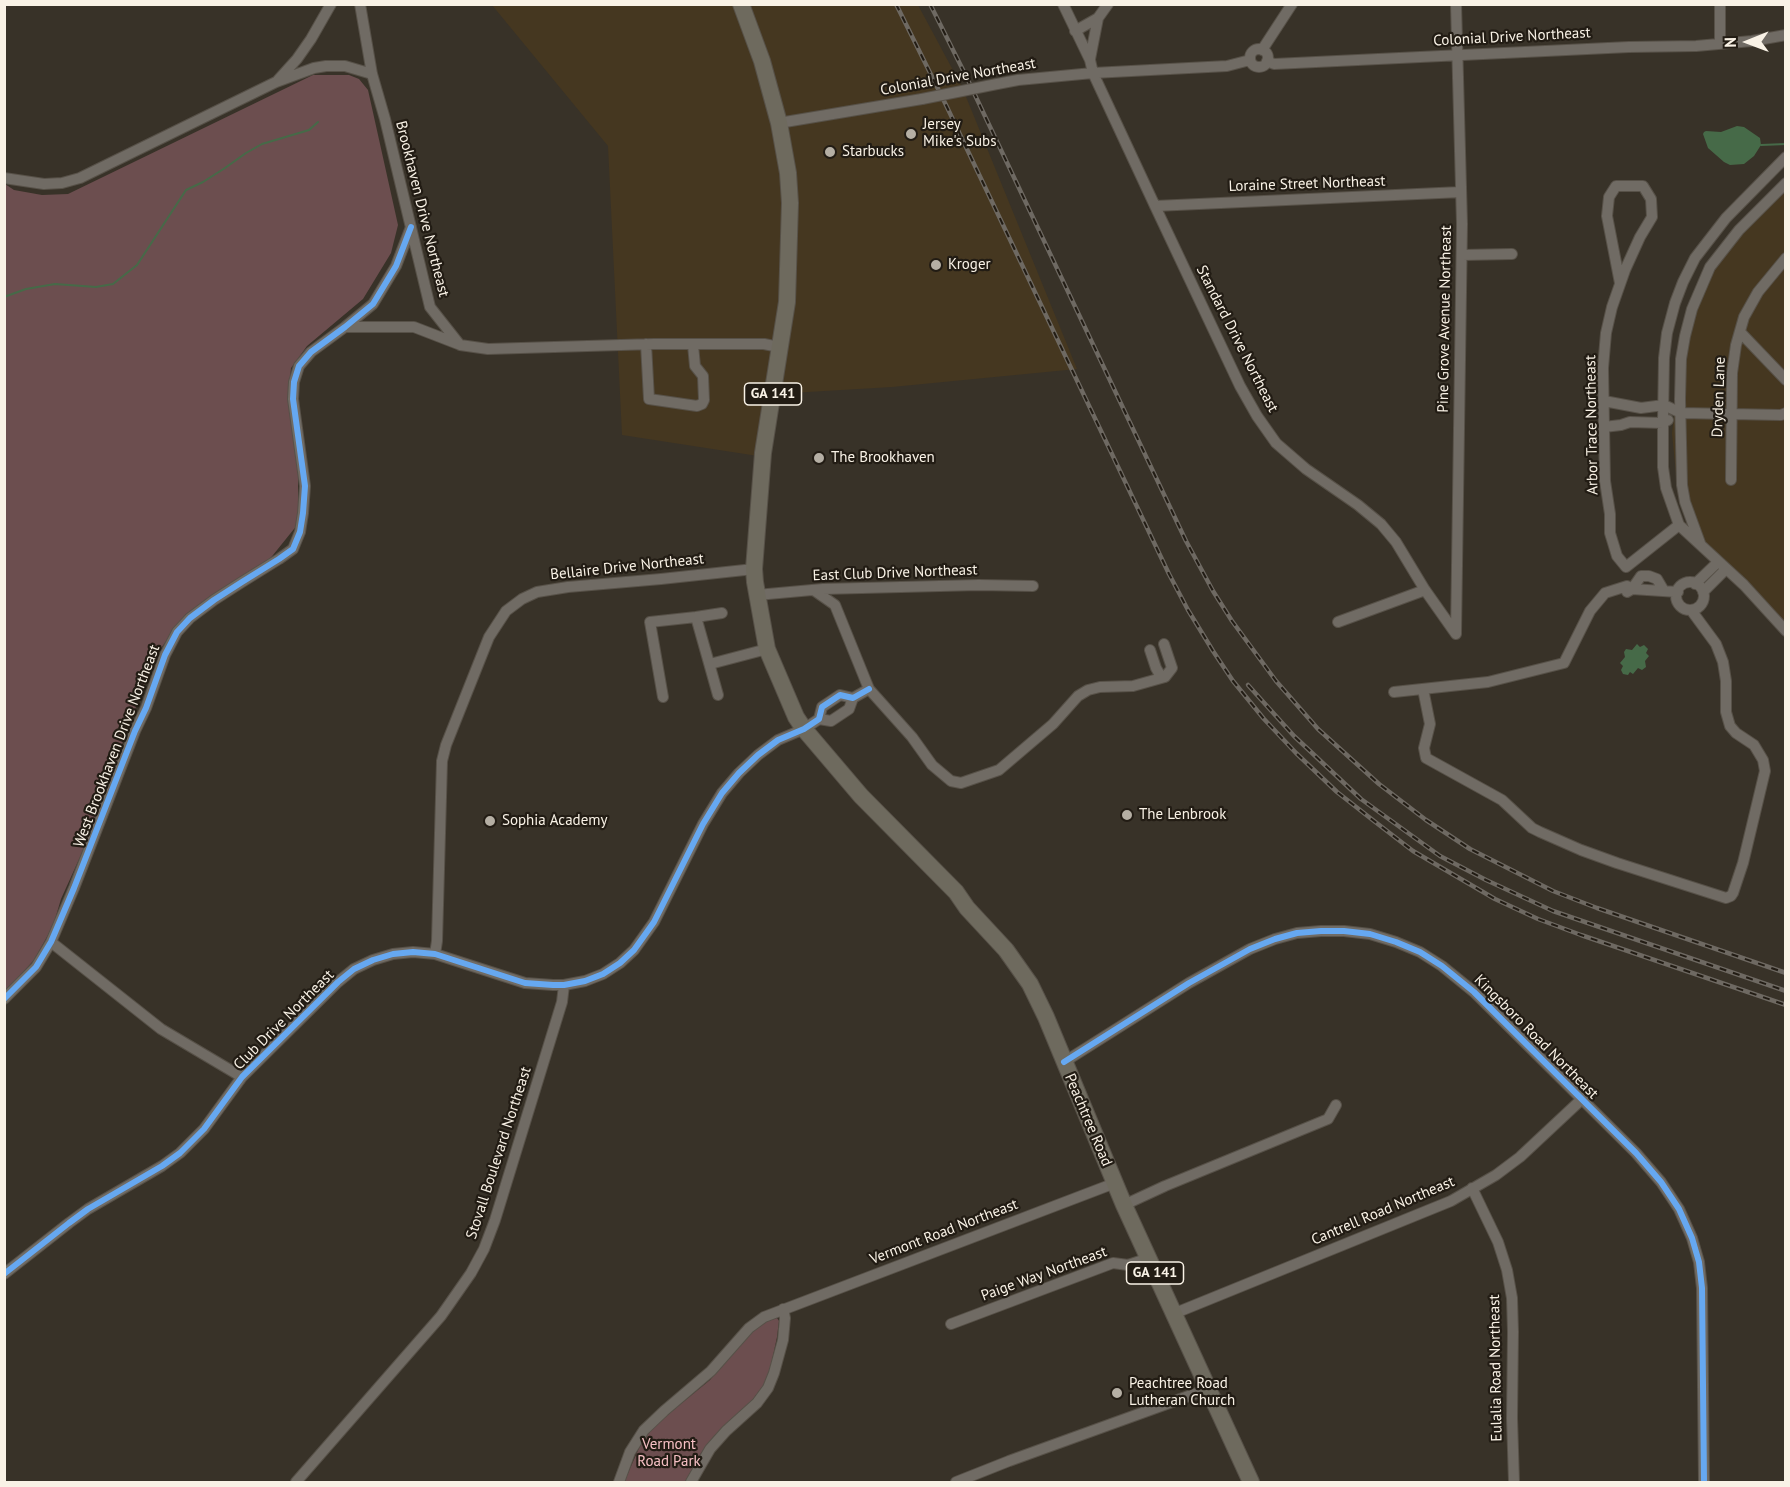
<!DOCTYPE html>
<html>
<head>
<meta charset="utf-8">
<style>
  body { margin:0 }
  #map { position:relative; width:1790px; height:1487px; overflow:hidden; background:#383228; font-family:"PT Sans",sans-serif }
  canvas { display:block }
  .frame { position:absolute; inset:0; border:6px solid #f9f2e6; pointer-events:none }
  .north { position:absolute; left:1718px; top:12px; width:60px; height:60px; -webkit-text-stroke:4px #221c14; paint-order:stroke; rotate:269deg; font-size:16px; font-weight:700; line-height:24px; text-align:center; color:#f9f2e6 }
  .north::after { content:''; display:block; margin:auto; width:21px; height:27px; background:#f9f2e6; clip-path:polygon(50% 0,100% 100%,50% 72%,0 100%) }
</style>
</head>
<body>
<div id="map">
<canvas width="1790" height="1487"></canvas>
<div class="frame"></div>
<div class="north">N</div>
</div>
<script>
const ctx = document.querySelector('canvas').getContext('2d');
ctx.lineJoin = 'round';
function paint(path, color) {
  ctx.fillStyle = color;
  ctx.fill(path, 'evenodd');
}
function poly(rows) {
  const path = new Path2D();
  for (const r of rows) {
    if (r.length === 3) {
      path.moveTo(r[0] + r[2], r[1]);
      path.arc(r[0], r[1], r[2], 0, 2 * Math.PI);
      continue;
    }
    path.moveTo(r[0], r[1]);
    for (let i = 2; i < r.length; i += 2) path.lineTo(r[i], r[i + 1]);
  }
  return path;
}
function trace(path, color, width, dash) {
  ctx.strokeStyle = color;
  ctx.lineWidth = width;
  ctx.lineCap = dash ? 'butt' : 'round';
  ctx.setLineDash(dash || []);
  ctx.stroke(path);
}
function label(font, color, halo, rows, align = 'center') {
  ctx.font = font + ' "PT Sans",sans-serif';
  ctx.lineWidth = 4.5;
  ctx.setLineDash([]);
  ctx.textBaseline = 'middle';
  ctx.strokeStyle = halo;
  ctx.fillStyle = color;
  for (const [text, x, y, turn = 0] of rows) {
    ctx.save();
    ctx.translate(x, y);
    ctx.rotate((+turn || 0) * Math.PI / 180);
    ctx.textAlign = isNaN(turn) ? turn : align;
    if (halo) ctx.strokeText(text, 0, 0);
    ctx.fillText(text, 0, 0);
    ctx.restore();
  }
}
const built = poly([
  [492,5,918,5,962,87,1077,369,892,387,774,394,758,456,622,435,608,146],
  [1785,180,1785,635,1760,607,1712,561,1677,485,1672,433,1684,339,1693,296,1753,209]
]);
const green = poly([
  [313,75,349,75,359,79,368,90,398,225,391,253,363,299,307,346,291,368,288,399,298,473,298,524,269,560,186,614,156,655,124,738,113,774,85,846,61,899,53,926,34,960,5,992,5,184,14,190,42,195,68,194],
  [777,1318,779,1321,777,1337,768,1379,751,1402,715,1435,701,1453,685,1482,624,1482,644,1437,655,1425,710,1380,749,1331,762,1323]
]);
const water = poly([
  [1737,126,1744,127,1760,138,1761,145,1754,156,1744,164,1730,165,1724,162,1708,148,1703,134,1704,132,1706,131,1721,132],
  [1637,644,1640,647,1644,645,1648,649,1646,653,1649,656,1645,661,1646,667,1642,670,1638,668,1633,674,1630,672,1628,675,1623,674,1621,670,1623,666,1620,663,1625,657,1624,652,1626,649,1632,650]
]);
const stream = poly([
  [1761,145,1786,144],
  [4,297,26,289,55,284,96,287,113,284,137,265,186,190,203,182,225,168,246,153,262,144,309,130,318,122]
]);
const minor = poly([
  [360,4,372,74,385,119,430,307,460,345,488,349,654,344,764,344,779,347],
  [1063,4,1090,60,1093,73,1155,206,1240,386,1257,416,1276,443,1306,469,1358,505,1381,524,1396,542,1425,590,1456,634],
  [1456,4,1462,224,1456,634],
  [1720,4,1720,43],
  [1075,31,1098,18,1108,4],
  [1259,58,9],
  [1262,50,1292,4],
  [1090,59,1098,18],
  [1267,61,1274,64,1629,47,1696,46,1752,41,1786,35],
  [278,80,297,59,311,39,331,4],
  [997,84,1018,80,1093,73,1227,66,1250,60],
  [779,123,922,99],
  [1786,157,1726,218,1695,258,1683,282,1675,303,1667,333,1664,358,1663,423,1663,467,1666,488,1679,525,1744,585,1786,631],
  [4,178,44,184,62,183,80,178,276,82,314,68,326,66,345,66,372,74],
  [1155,206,1461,192],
  [1462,255,1512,254],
  [1620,283,1607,216,1609,197,1616,186,1643,186,1651,199,1652,217,1640,237,1625,270,1612,307,1606,333,1603,368,1605,481,1610,514,1610,533,1617,556,1626,567,1679,525],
  [345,327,414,327,458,344],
  [1740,332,1786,380],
  [646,344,649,399,697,406,702,404,704,400,703,376,695,366,693,345],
  [1604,401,1641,408,1664,405,1681,413,1781,415,1786,413],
  [1604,427,1621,425,1630,422,1663,423,1668,420],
  [1731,480,1732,373,1736,345,1744,317,1758,292,1786,258],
  [1700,543,1685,502,1682,485,1680,399,1681,359,1685,336,1692,309,1710,267,1739,230,1786,183],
  [1690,596,14],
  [1695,584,1718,562],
  [815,591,835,605,869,689,912,737,932,765,951,781,961,783,999,770,1053,724,1078,696,1088,690,1100,687,1133,686,1165,677,1172,668,1164,644],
  [1627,592,1632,589,1641,576,1649,576,1657,579,1664,591],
  [1703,592,1726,569],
  [757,595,823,589,979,585,1033,586],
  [1338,622,1425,590],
  [1150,650,1156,668,1160,675,1165,677],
  [710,664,767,649],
  [1423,689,1430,724,1424,748,1426,758,1502,800,1532,828,1540,832,1581,850,1617,863,1726,898,1731,896,1733,893,1743,863,1765,771,1763,760,1754,745,1736,733,1730,726,1726,712,1726,681,1723,662,1716,644,1691,610],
  [1394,692,1488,682,1564,663,1590,611,1605,593,1627,586,1632,589,1678,592],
  [718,695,696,617,722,613],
  [663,697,650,622,696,617],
  [819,719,831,721,849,709,853,698],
  [51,942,161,1029,242,1077],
  [435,954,437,941,442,761,446,745,489,637,506,611,522,599,537,592,568,587,661,579,754,569],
  [4,999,36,967,51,942,74,888,135,731,146,708,165,655,177,632,190,618,214,600,242,582,279,559,293,549,300,532,303,513,305,486,293,399,294,382,299,366,311,352,345,327,373,304,396,266,411,227],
  [1064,1062,1189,983,1250,949,1275,939,1297,933,1321,931,1344,931,1370,934,1396,942,1420,952,1442,966,1474,992,1636,1153,1661,1182,1679,1209,1692,1238,1699,1262,1702,1288,1704,1482],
  [1472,1188,1498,1242,1507,1270,1512,1298,1513,1332,1512,1418,1514,1482],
  [1124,1205,1165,1186,1328,1119,1336,1105],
  [4,1274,69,1223,88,1209,162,1166,180,1153,204,1129,242,1077,338,982,354,969,373,960,393,954,413,952,435,954,525,983,553,985,564,985,585,981,603,974,620,963,634,950,654,922,703,824,722,793,739,773,758,755,778,740,804,729,819,719,822,707,840,695,853,698,869,689],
  [1173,1314,1451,1201,1496,1175,1520,1157,1582,1099],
  [951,1324,1113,1263,1128,1265,1149,1258],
  [296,1482,441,1316,471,1273,484,1249,495,1220,562,1002,564,985],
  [619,1482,630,1452,644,1430,664,1411,711,1371,749,1328,764,1317,1115,1183],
  [691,1482,710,1449,726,1431,757,1403,768,1388,774,1373,783,1340,785,1318,783,1309],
  [956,1482,1009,1461,1208,1389]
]);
const trunk = poly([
  [741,4,762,61,779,123,788,173,790,203,787,302,763,453,754,569,755,582,767,649,796,717,804,729,861,796,956,892,967,908,1006,950,1030,984,1046,1017,1124,1205,1251,1482]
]);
const rail = poly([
  [896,4,946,105,1169,574,1188,610,1213,651,1233,681,1264,719,1296,753,1337,792,1374,821,1413,851,1495,899,1538,919,1581,935,1786,1005],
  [930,4,966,76,1186,541,1213,591,1232,621,1276,681,1318,729,1379,784,1426,820,1470,849,1553,891,1597,908,1786,973],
  [1248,685,1294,736,1361,799,1440,856,1486,880,1553,911,1786,991]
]);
const minorBridge = poly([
  [922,99,997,84]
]);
const cycleway = poly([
  [4,999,36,967,51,942,74,888,135,731,146,708,165,655,177,632,190,618,214,600,242,582,279,559,293,549,300,532,303,513,305,486,293,399,294,382,299,366,311,352,345,327,373,304,396,266,411,227],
  [1064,1062,1189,983,1250,949,1275,939,1297,933,1321,931,1344,931,1370,934,1396,942,1420,952,1442,966,1474,992,1636,1153,1661,1182,1679,1209,1692,1238,1699,1262,1702,1288,1704,1482],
  [4,1274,69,1223,88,1209,162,1166,180,1153,204,1129,242,1077,338,982,354,969,373,960,393,954,413,952,435,954,525,983,553,985,564,985,585,981,603,974,620,963,634,950,654,922,703,824,722,793,739,773,758,755,778,740,804,729,819,719,822,707,840,695,853,698,869,689]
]);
const markers = [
  [911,134,6,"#b5afa4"],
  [830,152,6,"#b5afa4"],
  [936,265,6,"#b5afa4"],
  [819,458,6,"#b5afa4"],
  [1127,815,6,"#b5afa4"],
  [490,821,6,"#b5afa4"],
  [1117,1393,6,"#b5afa4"]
];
const shields = [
  [773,394,57],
  [1155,1273,57]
];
const shieldNames = [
  ["GA 141",773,394],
  ["GA 141",1155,1273]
];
const streetNames = [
  ["Colonial Drive Northeast",1512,37,-3],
  ["Colonial Drive Northeast",958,77,-10],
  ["Loraine Street Northeast",1307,184,-2],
  ["Brookhaven Drive Northeast",422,209,76],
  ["Pine Grove Avenue Northeast",1445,319,-89],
  ["Standard Drive Northeast",1237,339,63],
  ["Dryden Lane",1719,397,-88],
  ["Arbor Trace Northeast",1592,425,-91],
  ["Bellaire Drive Northeast",627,567,-6],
  ["East Club Drive Northeast",895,573,-2],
  ["West Brookhaven Drive Northeast",117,746,-69],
  ["Club Drive Northeast",284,1020,-45],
  ["Kingsboro Road Northeast",1536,1037,45],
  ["Peachtree Road",1088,1120,67],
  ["Stovall Boulevard Northeast",499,1153,-72],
  ["Cantrell Road Northeast",1383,1211,-23],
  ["Vermont Road Northeast",944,1232,-21],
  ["Paige Way Northeast",1044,1274,-20],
  ["Eulalia Road Northeast",1496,1368,-91]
];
const poiNames = [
  ["Jersey",923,125],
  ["Mike's Subs",923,142],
  ["Starbucks",842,152],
  ["Kroger",948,265],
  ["The Brookhaven",831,458],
  ["The Lenbrook",1139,815],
  ["Sophia Academy",502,821],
  ["Peachtree Road",1129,1384],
  ["Lutheran Church",1129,1401]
];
const parkNames = [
  ["Vermont",669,1445],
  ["Road Park",669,1462]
];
paint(built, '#453720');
paint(green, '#6c4e4f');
paint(water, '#466a48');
trace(stream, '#466a48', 2);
trace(minor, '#575148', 12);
trace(trunk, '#575148', 18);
trace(minor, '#706b64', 10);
trace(trunk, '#6e6a5e', 16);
trace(rail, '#6e6962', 4.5);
trace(rail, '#221c14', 2, [7]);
trace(minorBridge, '#575148', 12, []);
trace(minorBridge, '#706b64', 10);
trace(cycleway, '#66a8f1', 6);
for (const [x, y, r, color] of markers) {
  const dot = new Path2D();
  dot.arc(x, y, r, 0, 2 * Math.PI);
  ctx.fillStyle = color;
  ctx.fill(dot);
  trace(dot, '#221c14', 2);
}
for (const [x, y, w] of shields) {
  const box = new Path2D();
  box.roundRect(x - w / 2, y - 11, w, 22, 4.5);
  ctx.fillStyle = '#221c14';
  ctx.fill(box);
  trace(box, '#f9f2e6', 1.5);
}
label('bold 14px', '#f9f2e6', null, shieldNames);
label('15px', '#f9f2e6', '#221c14', streetNames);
label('15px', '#f9f2e6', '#221c14', poiNames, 'left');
label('15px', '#f6c0c4', '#221c14', parkNames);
</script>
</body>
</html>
